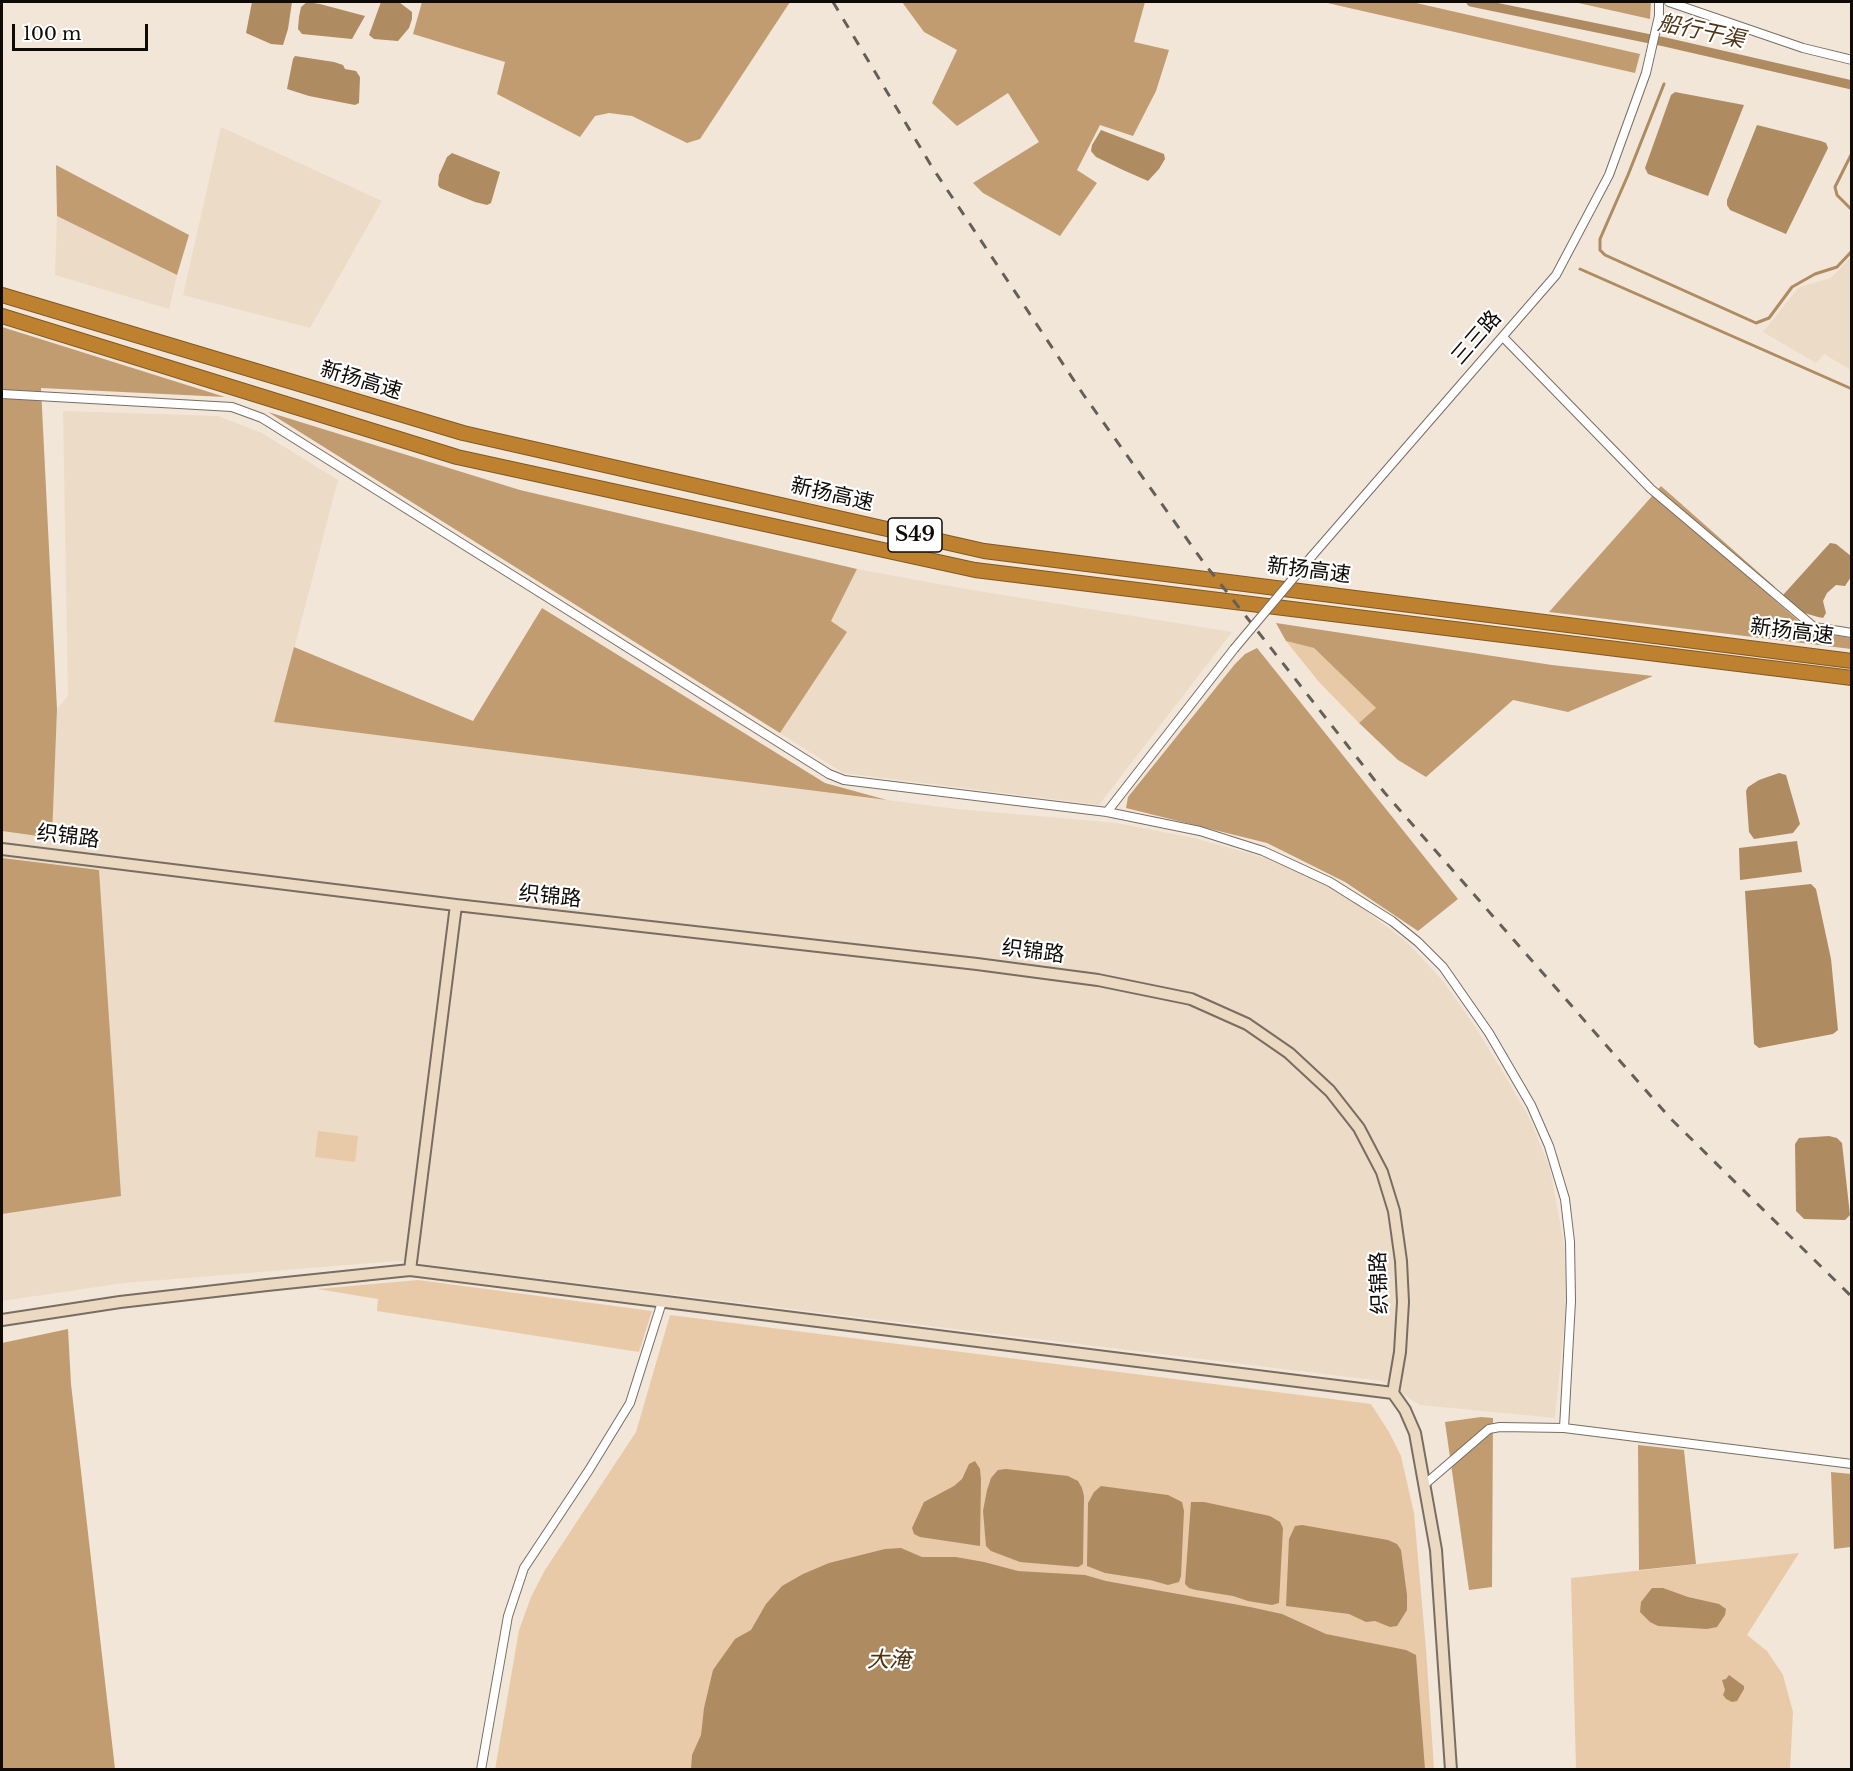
<!DOCTYPE html>
<html>
<head>
<meta charset="utf-8">
<style>
  body { margin:0 }
  #map { position:relative; width:1853px; height:1771px; overflow:hidden; background:#f2e6d9; font-family:"Libre Baskerville",serif }
  canvas { display:block }
  .frame { position:absolute; inset:0; border:3px solid #0e0b07; pointer-events:none }
  .scale { position:absolute; left:12px; top:24px; width:136px; height:27px; box-sizing:border-box; border:3px solid #0e0b07; border-top:0; padding-left:8px; font-size:18px; line-height:21px; white-space:nowrap; color:#0e0b07; -webkit-text-stroke:4px #fff; paint-order:stroke }
</style>
</head>
<body>
<div id="map">
<canvas width="1853" height="1771"></canvas>
<div class="frame"></div>
<div class="scale">100 m</div>
</div>
<script>
const ctx = document.querySelector('canvas').getContext('2d');
ctx.lineJoin = 'round';
function paint(path, color) {
  ctx.fillStyle = color;
  ctx.fill(path, 'evenodd');
}
function poly(rows) {
  const path = new Path2D();
  for (const r of rows) {
    path.moveTo(r[0], r[1]);
    for (let i = 2; i < r.length; i += 2) path.lineTo(r[i], r[i + 1]);
  }
  return path;
}
function trace(path, color, width, dash) {
  ctx.strokeStyle = color;
  ctx.lineWidth = width;
  ctx.lineCap = dash ? 'butt' : 'round';
  ctx.setLineDash(dash || []);
  ctx.stroke(path);
}
function label(font, color, halo, rows, align = 'center') {
  ctx.font = font + ' "Libre Baskerville","Noto Sans SC",serif';
  ctx.lineWidth = 4.5;
  ctx.setLineDash([]);
  ctx.textBaseline = 'middle';
  ctx.strokeStyle = halo;
  ctx.fillStyle = color;
  for (const [text, x, y, turn = 0] of rows) {
    ctx.save();
    ctx.translate(x, y);
    ctx.rotate((+turn || 0) * Math.PI / 180);
    ctx.textAlign = isNaN(turn) ? turn : align;
    if (halo) ctx.strokeText(text, 0, 0);
    ctx.fillText(text, 0, 0);
    ctx.restore();
  }
}
const built = poly([
  [221,127,382,201,310,328,183,295],
  [57,216,177,275,169,309,55,275],
  [1851,257,1851,370,1824,354,1816,363,1763,332,1799,287,1831,278],
  [63,411,218,416,262,433,338,480,275,722,957,809,1117,823,1194,838,1269,859,1318,881,1358,905,1407,942,1443,981,1476,1028,1501,1069,1530,1119,1550,1169,1564,1244,1566,1307,1555,1418,1420,1405,1382,1381,397,1261,124,1283,2,1301,2,831,52,838,57,709,68,696],
  [857,569,966,589,1232,632,1099,805,843,773,780,733,847,632,831,621]
]);
const green = poly([
  [1286,641,1314,648,1377,709,1359,723,1319,682],
  [318,1131,358,1136,355,1162,315,1157],
  [418,1280,652,1311,639,1352,377,1311,378,1299,317,1289],
  [670,1315,1371,1404,1389,1432,1401,1456,1414,1513,1426,1649,1434,1769,495,1770,519,1630,531,1597,545,1570,636,1432],
  [1799,1553,1747,1635,1767,1651,1783,1675,1793,1712,1790,1769,1576,1769,1571,1578]
]);
const forest = poly([
  [422,2,790,2,700,139,687,143,632,116,609,113,595,116,580,137,497,94,505,62,413,34],
  [902,2,1145,2,1134,42,1169,50,1156,91,1133,136,1100,125,1077,170,1097,183,1060,236,983,193,973,183,1039,142,1008,93,957,126,932,103,957,50,924,32],
  [1323,2,1412,2,1640,54,1635,73],
  [1574,2,1651,2,1650,19],
  [56,165,189,235,177,275,57,216],
  [2,327,225,397,41,388,57,709,52,838,2,831],
  [268,412,520,490,857,569,831,621,847,632,780,733],
  [1661,486,1775,587,1770,596,1810,631,1851,638,1851,649,1549,612],
  [542,608,825,783,887,800,274,722,294,647,473,721],
  [1276,623,1552,665,1653,676,1568,712,1513,700,1426,777,1398,760,1359,723,1376,708,1314,648,1286,641],
  [1257,648,1458,899,1418,931,1345,882,1267,843,1126,808,1128,797,1235,664,1245,654],
  [2,858,99,870,121,1196,2,1214],
  [68,1329,71,1384,115,1769,2,1769,2,1343],
  [1481,1417,1493,1418,1492,1587,1469,1590,1445,1422],
  [1638,1445,1684,1450,1696,1564,1639,1570],
  [1831,1472,1851,1474,1851,1547,1834,1549]
]);
const water = poly([
  [252,2,292,2,288,29,283,45,271,44,246,33],
  [307,2,320,4,365,16,352,39,302,34,298,29,299,17,301,7],
  [381,2,399,2,412,12,412,19,409,28,398,41,374,39,369,35],
  [295,56,334,62,343,65,345,69,356,71,360,77,359,103,355,105,309,96,287,89,293,59],
  [1675,92,1744,105,1708,196,1648,174,1645,168,1671,95],
  [1757,125,1821,141,1826,143,1828,148,1786,234,1730,210,1727,205,1727,200],
  [1101,130,1164,154,1165,159,1159,169,1148,181,1123,170,1096,157,1091,151,1092,145],
  [452,153,500,172,491,203,487,205,475,202,440,188,438,185,439,175,447,157],
  [1830,543,1836,544,1851,556,1851,577,1845,586,1836,585,1827,593,1823,601,1826,613,1823,618,1818,617,1801,612,1783,595],
  [1779,773,1786,775,1800,824,1793,833,1754,839,1749,832,1746,791,1748,787,1759,780],
  [1797,841,1802,872,1740,880,1739,848],
  [1811,884,1816,889,1831,959,1838,1030,1833,1034,1759,1048,1754,1044,1745,891],
  [1829,1136,1837,1138,1842,1143,1850,1215,1845,1220,1804,1219,1796,1211,1795,1144,1799,1138],
  [975,1461,980,1469,981,1480,980,1546,920,1537,914,1534,912,1528,924,1502,954,1486,962,1479,969,1464],
  [1006,1469,1068,1476,1078,1481,1082,1488,1084,1496,1083,1564,1078,1567,1020,1562,991,1551,986,1546,983,1511,987,1490,991,1478,998,1470],
  [1101,1486,1168,1495,1182,1502,1184,1511,1181,1576,1179,1582,1168,1585,1150,1580,1105,1573,1087,1566,1088,1503,1094,1492],
  [1191,1502,1204,1502,1270,1516,1280,1522,1283,1528,1279,1603,1272,1605,1248,1601,1233,1596,1196,1590,1189,1588,1185,1584],
  [1302,1525,1388,1540,1397,1544,1401,1550,1407,1595,1407,1610,1397,1626,1390,1627,1375,1621,1366,1622,1349,1614,1286,1606,1289,1539,1295,1526],
  [901,1548,922,1557,956,1557,984,1562,1018,1571,1085,1575,1106,1581,1250,1607,1282,1614,1326,1634,1406,1650,1416,1655,1425,1769,691,1769,692,1755,701,1735,704,1708,713,1670,735,1639,751,1630,766,1604,782,1586,803,1574,829,1563,885,1549],
  [1652,1588,1663,1588,1688,1597,1719,1604,1726,1609,1725,1615,1717,1627,1707,1629,1658,1626,1650,1622,1640,1612,1641,1602],
  [1729,1675,1744,1686,1744,1689,1737,1701,1732,1702,1726,1699,1723,1695,1725,1690,1722,1680,1726,1679]
]);
const stream = poly([
  [1664,84,1628,175,1600,239,1600,250,1605,255,1756,323,1769,318,1792,287,1815,274,1837,267,1852,251],
  [1852,153,1835,187,1837,195,1852,210],
  [1580,269,1852,389]
]);
const canal = poly([
  [1471,2,1665,42,1852,85]
]);
const street = poly([
  [1669,2,1803,48,1852,60],
  [1503,337,1651,489,1774,593,1814,627,1852,633],
  [2,394,232,407,262,418,829,774,844,780,1107,812,1200,831,1263,851,1330,882,1392,921,1418,942,1443,967,1489,1033,1531,1105,1549,1146,1565,1199,1570,1242,1571,1301,1564,1428],
  [1312,556,1556,275,1609,175,1646,73,1659,16,1659,2],
  [1107,812,1234,649],
  [1424,1485,1489,1429,1500,1427,1564,1428,1852,1464],
  [481,1770,508,1616,524,1568,589,1470,630,1403,662,1302]
]);
const secondary = poly([
  [2,849,456,905,977,964,1098,980,1191,999,1247,1024,1289,1053,1330,1091,1359,1128,1382,1172,1394,1211,1401,1261,1403,1302,1400,1352,1393,1393,1405,1410,1415,1433,1436,1550,1451,1770],
  [410,1270,456,905],
  [2,1320,120,1302,267,1285,410,1270,1393,1393]
]);
const highway = poly([
  [2,295,463,433,984,551,1852,661],
  [2,316,457,457,975,570,1852,678]
]);
const rail = poly([
  [833,2,932,167,1083,394,1204,563,1384,792,1670,1118,1852,1297]
]);
const streetBridge = poly([
  [1234,649,1312,556]
]);
const shields = [
  [915,535,54]
];
const shieldNames = [
  ["S49",915,535]
];
const streetNames = [
  ["三三路",1477,338,-49],
  ["新扬高速",361,381,17],
  ["新扬高速",832,495,13],
  ["新扬高速",1309,571,7],
  ["新扬高速",1792,632,7],
  ["织锦路",68,837,7],
  ["织锦路",550,897,6],
  ["织锦路",1033,952,7],
  ["织锦路",1380,1283,-92]
];
const waterNames = [
  ["船行干渠",1701,32,12],
  ["大淹",889,1661]
];
paint(built, '#ecdbc7');
paint(green, '#e8caa8');
paint(forest, '#c19c71');
paint(water, '#af8b61');
trace(stream, '#af8b61', 3);
trace(canal, '#af8b61', 9);
trace(street, '#786d62', 10);
trace(secondary, '#786d62', 14);
trace(highway, '#805821', 16);
trace(street, '#fff', 8);
trace(secondary, '#ecd9c1', 10);
trace(highway, '#be812f', 14);
trace(rail, '#665f58', 3, [10, 10]);
trace(streetBridge, '#786d62', 10, []);
trace(streetBridge, '#fff', 8);
for (const [x, y, w] of shields) {
  const box = new Path2D();
  box.roundRect(x - w / 2, y - 17, w, 34, 4.5);
  ctx.fillStyle = '#fff';
  ctx.fill(box);
  trace(box, '#0e0b07', 1.5);
}
label('bold 20px', '#0e0b07', null, shieldNames);
label('21px', '#0e0b07', '#fff', streetNames);
label('italic 22px', '#4e3311', '#fff', waterNames);
</script>
</body>
</html>
